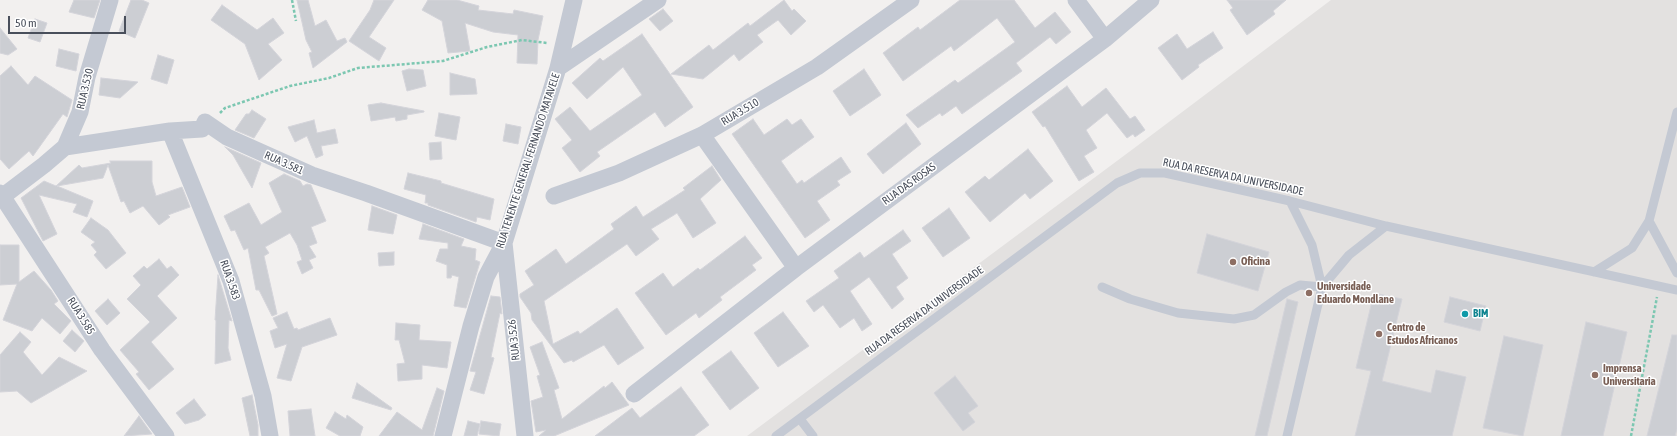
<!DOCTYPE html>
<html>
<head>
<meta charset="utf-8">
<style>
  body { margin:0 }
  #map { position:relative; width:1677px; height:436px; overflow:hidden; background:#f2f0ef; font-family:"Asap Condensed",sans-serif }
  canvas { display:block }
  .scale { position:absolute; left:8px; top:16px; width:118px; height:18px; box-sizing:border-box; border:2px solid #494f5b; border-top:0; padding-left:5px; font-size:12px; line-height:14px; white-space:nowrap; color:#494f5b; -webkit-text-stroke:3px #fff; paint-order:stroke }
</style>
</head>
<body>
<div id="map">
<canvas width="1677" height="436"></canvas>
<div class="scale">50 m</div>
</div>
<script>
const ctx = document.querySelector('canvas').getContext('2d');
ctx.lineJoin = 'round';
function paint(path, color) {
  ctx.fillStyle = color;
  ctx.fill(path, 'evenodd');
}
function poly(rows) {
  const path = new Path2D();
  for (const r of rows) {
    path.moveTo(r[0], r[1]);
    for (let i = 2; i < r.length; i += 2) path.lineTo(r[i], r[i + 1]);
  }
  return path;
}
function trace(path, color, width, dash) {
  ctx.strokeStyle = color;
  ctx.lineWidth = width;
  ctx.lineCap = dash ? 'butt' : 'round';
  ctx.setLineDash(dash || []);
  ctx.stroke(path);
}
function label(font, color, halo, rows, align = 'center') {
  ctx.font = font + ' "Asap Condensed",sans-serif';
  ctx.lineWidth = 3;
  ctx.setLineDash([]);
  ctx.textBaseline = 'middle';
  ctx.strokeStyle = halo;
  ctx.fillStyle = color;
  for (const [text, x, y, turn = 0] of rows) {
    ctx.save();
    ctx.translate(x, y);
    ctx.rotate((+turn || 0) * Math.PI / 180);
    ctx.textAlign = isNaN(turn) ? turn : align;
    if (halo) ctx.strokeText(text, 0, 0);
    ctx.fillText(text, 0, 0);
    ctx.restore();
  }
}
const education = poly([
  [1331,0,1677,0,1677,436,747,436,1133,149]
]);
const building = poly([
  [74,0,100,0,94,18,69,12,74,0],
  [131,0,142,0,149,3,135,38,119,31,131,0],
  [297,0,308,0,315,26,326,20,337,41,345,38,347,42,313,68,309,53,312,52,306,40,297,0],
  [374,0,394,0,369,37,386,48,379,61,349,41,370,10,374,0],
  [428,0,457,0,479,6,478,10,513,14,514,10,543,16,538,40,537,64,517,63,518,35,493,32,465,23,470,51,448,53,442,21,422,10,428,0],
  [784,0,792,11,794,9,806,21,791,35,778,20,757,35,763,42,739,61,734,54,703,79,671,74,709,45,713,50,748,23,750,26,784,0],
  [960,0,1014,0,1035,28,1055,12,1071,32,1056,44,1050,37,1016,63,1022,71,962,114,956,106,942,116,940,113,918,128,906,115,955,80,958,83,1015,42,997,18,954,51,951,46,903,81,883,53,918,27,920,30,960,0],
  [1227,0,1286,0,1273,11,1275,14,1247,35,1230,10,1233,8,1227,0],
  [222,5,257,30,273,18,284,33,268,44,282,60,259,80,245,44,211,20,222,5],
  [663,9,673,21,660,31,649,19,663,9],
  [35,19,47,23,40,42,28,38,35,19],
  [0,28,17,49,8,55,0,53,0,28],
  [1213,32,1223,48,1198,65,1199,67,1182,80,1158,48,1177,34,1187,49,1213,32],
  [642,34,693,107,665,127,655,112,597,152,600,156,580,172,562,148,572,140,555,119,570,107,590,131,642,95,623,67,587,99,572,83,600,58,603,61,642,34],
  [59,49,79,54,76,71,56,66,59,49],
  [158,55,174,60,167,84,151,79,158,55],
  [11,66,28,85,35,76,72,100,67,117,63,114,33,156,29,151,9,169,0,159,0,76,11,66],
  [409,69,423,70,426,86,407,91,402,71,409,69],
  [864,69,881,95,850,116,833,91,864,69],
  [450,73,475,79,477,94,450,95,450,73],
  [101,78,138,82,120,98,99,95,101,78],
  [1067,86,1082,107,1106,88,1130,119,1135,116,1145,130,1135,137,1133,134,1127,138,1107,113,1086,130,1097,148,1084,156,1094,172,1079,181,1045,126,1043,127,1032,112,1067,86],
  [381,103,424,111,424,112,407,115,407,119,396,121,395,117,371,121,368,105,381,103],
  [252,110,266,119,254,138,235,130,246,114,249,114,252,110],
  [439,113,460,117,456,140,435,136,439,113],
  [753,119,764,135,787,119,792,125,801,119,814,137,781,161,797,184,802,180,804,183,841,157,851,172,837,181,840,185,817,201,830,220,805,238,732,134,753,119],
  [314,120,317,133,335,129,338,143,321,146,323,155,316,158,307,136,295,142,288,127,314,120],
  [906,123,921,144,883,174,867,154,906,123],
  [506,124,521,127,518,144,503,141,506,124],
  [441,142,442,159,430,160,429,143,441,142],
  [225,147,261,163,252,188,233,155,225,147],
  [1028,149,1053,181,1030,199,1025,193,990,222,965,192,985,176,989,180,1028,149],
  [110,161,152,161,152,182,156,196,182,187,190,207,168,215,170,217,159,225,143,206,130,213,124,201,121,202,108,165,103,178,57,186,93,201,87,217,73,212,77,204,39,195,57,234,43,241,21,198,44,181,56,186,79,165,82,168,111,163,110,161],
  [712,166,721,180,700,199,716,223,693,238,677,213,674,215,651,229,659,239,636,256,627,244,544,301,553,344,578,331,580,334,617,308,644,348,618,365,604,345,573,362,572,360,564,363,532,320,531,313,520,297,520,294,534,285,525,271,556,249,566,264,614,229,611,224,636,206,643,217,685,190,683,188,712,166],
  [408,173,441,181,441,183,494,199,490,220,477,217,476,222,428,205,428,203,425,203,426,195,404,189,408,173],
  [284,174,300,181,303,186,307,184,311,185,326,221,311,227,317,243,309,246,316,257,309,260,313,268,302,274,297,262,302,260,297,245,290,233,265,247,269,253,264,256,277,314,272,316,259,290,256,290,248,248,244,250,235,230,231,231,224,216,249,203,261,225,282,212,269,183,284,174],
  [372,206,397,215,393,234,368,230,372,206],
  [949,208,970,238,943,257,922,228,949,208],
  [91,218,108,230,126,253,106,269,94,255,97,252,91,245,95,242,81,232,91,218],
  [423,224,464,239,461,246,476,249,475,260,480,262,466,308,454,306,459,277,452,275,451,278,447,278,447,265,436,261,440,249,448,249,448,243,419,239,423,224],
  [903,230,911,241,892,254,908,278,896,287,904,299,892,309,869,277,850,291,872,324,862,331,854,318,840,328,823,305,814,312,806,301,839,278,834,271,860,252,864,258,903,230],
  [1207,234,1269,252,1258,291,1197,273,1207,234],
  [745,236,762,258,752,265,756,270,720,297,722,300,699,318,696,313,666,335,635,293,663,273,673,287,698,268,700,270,745,236],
  [0,245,19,245,19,282,34,271,51,290,58,301,54,304,71,321,60,334,42,318,32,331,3,320,17,284,0,285,0,245],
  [394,252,394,265,379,266,378,253,394,252],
  [159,259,167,269,171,266,179,275,157,296,177,318,151,342,174,369,149,390,136,374,139,372,120,350,150,322,127,299,141,285,133,276,144,266,147,269,159,259],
  [218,275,232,321,229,320,228,348,231,360,215,364,216,320,215,320,218,275],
  [1374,293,1402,299,1382,381,1431,393,1436,370,1466,377,1452,436,1355,436,1371,371,1356,368,1374,293],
  [491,296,500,297,502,314,500,313,491,357,494,358,484,394,470,390,476,372,470,371,491,296],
  [1450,297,1486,306,1480,331,1444,322,1450,297],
  [108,299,120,313,107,325,95,311,108,299],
  [1287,299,1298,302,1267,436,1255,436,1287,299],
  [287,312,294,329,297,328,298,330,330,318,337,335,302,347,291,381,277,378,287,344,275,348,270,331,278,328,273,318,287,312],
  [783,312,809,346,778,367,754,333,783,312],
  [1586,322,1627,332,1603,436,1561,436,1586,322],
  [396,323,420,325,419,340,451,342,447,368,422,365,422,379,398,381,397,364,405,363,399,340,395,340,396,323],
  [72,330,84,341,75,352,63,341,72,330],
  [20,332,31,342,23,352,42,375,59,357,87,371,31,403,17,391,0,392,0,355,20,332],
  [1672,335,1677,335,1677,429,1675,436,1647,436,1672,335],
  [1504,336,1543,345,1523,436,1483,428,1504,336],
  [542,342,559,388,554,390,562,419,604,386,605,388,612,382,629,405,554,436,539,436,546,430,536,432,531,401,543,397,537,376,540,375,530,347,542,342],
  [731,351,759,388,730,410,702,372,731,351],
  [955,376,978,406,968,413,975,422,963,431,934,393,955,376],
  [357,383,392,408,391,410,352,398,357,383],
  [681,387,709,425,694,436,595,436,632,408,640,418,681,387],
  [437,388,444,391,433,436,379,436,397,412,422,430,437,388],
  [252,395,258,425,258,436,250,436,242,398,252,395],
  [194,399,206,415,199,420,185,424,176,413,194,399],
  [311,409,315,436,290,436,288,411,311,409],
  [335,412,346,419,347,415,363,427,360,436,340,436,326,428,335,412],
  [139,416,152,434,124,436,139,416],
  [468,421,480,424,477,436,464,436,468,421],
  [481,421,501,424,499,436,479,434,481,421]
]);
const path = poly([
  [292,0,296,21],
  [220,113,225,108,290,86,329,78,358,68,443,61,487,47,522,40,547,43],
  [1631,436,1657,297]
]);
const lane = poly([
  [1649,221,1677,273],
  [1594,272,1632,248,1649,221,1677,112],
  [1102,287,1130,299,1178,313,1234,319,1254,315,1286,292,1300,285,1322,287],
  [1322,287,1349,255,1386,226],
  [800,419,813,436],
  [776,436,1117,183,1140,173,1165,173,1290,201,1386,226,1677,290],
  [1287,436,1322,287,1312,245,1290,201]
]);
const street = poly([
  [1076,0,1105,39],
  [558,68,658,0],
  [170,131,231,281,263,396,270,436],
  [702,135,796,268,1105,39,1151,0],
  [65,147,170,131,202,129,205,122,227,137,312,175,366,193,504,243,525,436],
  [0,193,102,350,166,436],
  [554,196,619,173,702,135,817,67,911,0],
  [2,197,44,165,65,147,80,112,87,77,110,0],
  [634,394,796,268],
  [443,436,471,326,486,277,504,243,558,68,574,0]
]);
const markers = [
  [1233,262,4,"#8d6e63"],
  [1309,293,4,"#8d6e63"],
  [1465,314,4,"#0f9aa8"],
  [1379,334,4,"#8d6e63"],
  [1595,375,4,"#8d6e63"]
];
const streetNames = [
  ["RUA 3.530",85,89,-77],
  ["RUA 3.510",740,112,-31],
  ["RUA TENENTE GENERAL FERNANDO MATAVELE",528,161,-72],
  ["RUA 3.581",284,163,24],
  ["RUA DA RESERVA DA UNIVERSIDADE",1233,177,12],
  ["RUA DAS ROSAS",909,184,-36],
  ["RUA 3.583",230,280,71],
  ["RUA DA RESERVA DA UNIVERSIDADE",924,311,-36],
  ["RUA 3.585",81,316,58],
  ["RUA 3.526",514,340,-96]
];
const educationNames = [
  ["Oficina",1241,262],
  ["Universidade",1317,287],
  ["Eduardo Mondlane",1317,300],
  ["Centro de",1387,328],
  ["Estudos Africanos",1387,341],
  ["Imprensa",1603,369],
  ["Universitaria",1603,382]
];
const cultureNames = [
  ["BIM",1473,314]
];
paint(education, '#e3e1e0');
paint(building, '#ccced3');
trace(building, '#d4d4da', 1);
trace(path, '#7cc7b1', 2.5, [3, 2]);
trace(lane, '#c4c9d3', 9);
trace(street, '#c4c9d3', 17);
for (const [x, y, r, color] of markers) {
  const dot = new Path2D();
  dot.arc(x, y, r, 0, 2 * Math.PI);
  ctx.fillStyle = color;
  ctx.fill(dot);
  trace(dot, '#fff', 1.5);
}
label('11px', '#494f5b', '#fff', streetNames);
label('bold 11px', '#785e54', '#fff', educationNames, 'left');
label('bold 11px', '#0d838f', '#fff', cultureNames, 'left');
</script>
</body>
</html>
